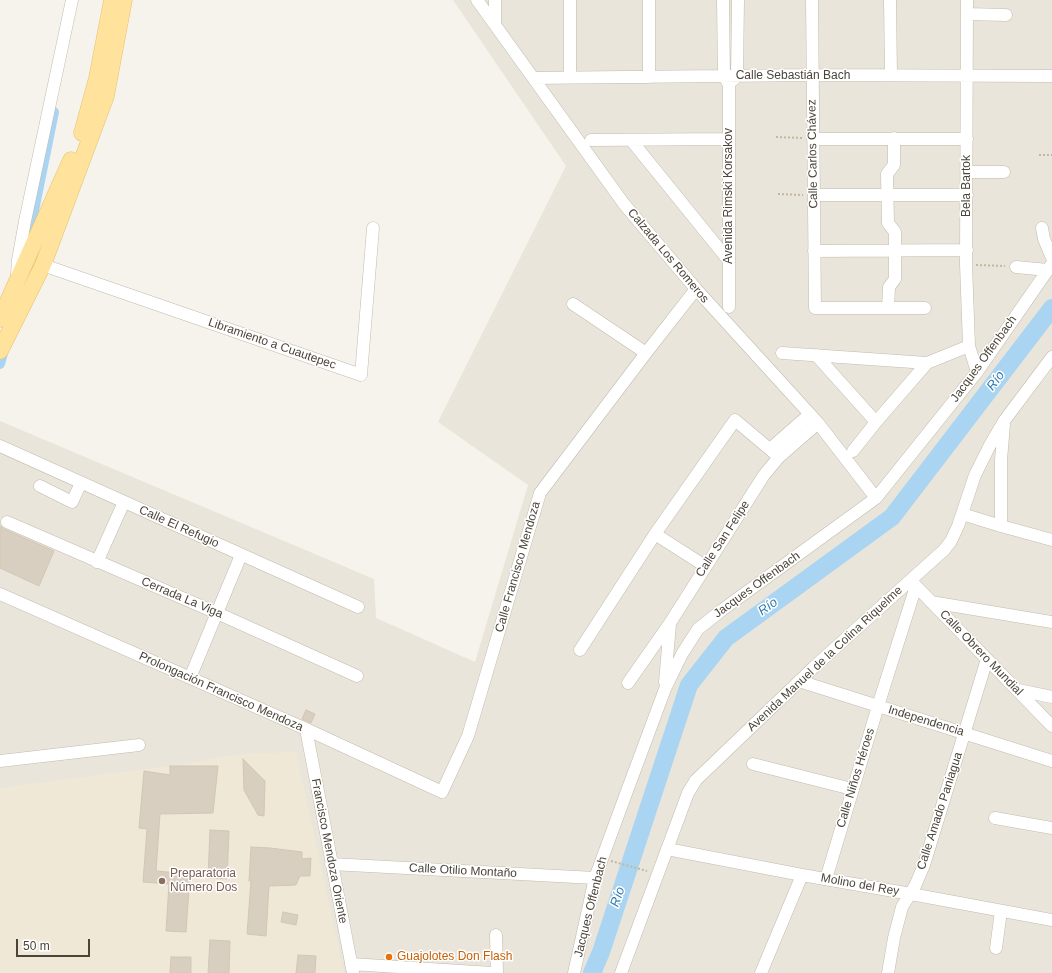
<!DOCTYPE html>
<html>
<head>
<meta charset="utf-8">
<style>
  body { margin:0 }
  #map { position:relative; width:1052px; height:973px; overflow:hidden; background:#f6f3ec; font-family:Arial,sans-serif }
  canvas { display:block }
  .scale { position:absolute; left:16px; top:939px; width:74px; height:18px; box-sizing:border-box; border:2px solid #4b4439; border-top:0; padding-left:5px; font-size:12px; line-height:14px; white-space:nowrap; color:#4b4439; -webkit-text-stroke:3px #fff; paint-order:stroke }
</style>
</head>
<body>
<div id="map">
<canvas width="1052" height="973"></canvas>
<div class="scale">50 m</div>
</div>
<script>
const ctx = document.querySelector('canvas').getContext('2d');
ctx.lineJoin = 'round';
function paint(path, color) {
  ctx.fillStyle = color;
  ctx.fill(path, 'evenodd');
}
function poly(rows) {
  const path = new Path2D();
  for (const r of rows) {
    path.moveTo(r[0], r[1]);
    for (let i = 2; i < r.length; i += 2) path.lineTo(r[i], r[i + 1]);
  }
  return path;
}
function trace(path, color, width, dash) {
  ctx.strokeStyle = color;
  ctx.lineWidth = width;
  ctx.lineCap = dash ? 'butt' : 'round';
  ctx.setLineDash(dash || []);
  ctx.stroke(path);
}
function label(font, color, halo, rows, align = 'center') {
  ctx.font = font + ' Arial,sans-serif';
  ctx.lineWidth = 3;
  ctx.setLineDash([]);
  ctx.textBaseline = 'middle';
  ctx.strokeStyle = halo;
  ctx.fillStyle = color;
  for (const [text, x, y, turn = 0] of rows) {
    ctx.save();
    ctx.translate(x, y);
    ctx.rotate((+turn || 0) * Math.PI / 180);
    ctx.textAlign = isNaN(turn) ? turn : align;
    if (halo) ctx.strokeText(text, 0, 0);
    ctx.fillText(text, 0, 0);
    ctx.restore();
  }
}
const residential = poly([
  [453,0,1052,0,1052,973,0,973,0,421,374,579,376,618,475,662,528,485,438,422,566,166]
]);
const education = poly([
  [296,752,344,973,0,973,0,788,170,766,243,754]
]);
const canal = poly([
  [27,245,54,112],
  [0,364,3,353]
]);
const river = poly([
  [592,973,601,952,689,685,726,638,892,517,1052,308]
]);
const building = poly([
  [0,526,4,529,54,551,39,586,0,568,0,526],
  [306,710,315,714,311,723,302,719,306,710],
  [243,759,265,781,264,816,258,815,244,790,243,759],
  [170,766,218,766,213,813,160,814,156,871,190,874,186,932,166,931,169,884,143,882,147,829,139,828,144,771,170,775,170,766],
  [210,830,229,831,227,879,208,878,210,830],
  [251,847,270,848,302,852,302,859,311,858,310,876,300,876,296,885,269,886,266,936,247,934,251,881,249,881,251,847],
  [283,912,298,915,296,925,281,922,283,912],
  [210,940,230,941,229,973,208,973,210,940],
  [298,955,316,956,315,973,296,973,298,955],
  [171,957,191,957,191,973,170,973,171,957]
]);
const path = poly([
  [776,137,802,138],
  [1039,155,1052,155],
  [778,194,803,195],
  [976,265,1005,266],
  [611,861,647,871]
]);
const minor = poly([
  [477,0,624,204,696,289,818,423,876,498],
  [495,0,495,25],
  [723,0,724,76,729,85,729,307],
  [812,0,815,308,925,308],
  [890,0,891,75],
  [967,0,966,264,969,346,977,372],
  [967,14,1006,15],
  [570,77,570,0],
  [649,77,649,0],
  [533,78,811,75,1052,76],
  [732,81,737,76,738,0],
  [813,139,967,139],
  [591,140,729,139],
  [631,140,729,261],
  [967,172,1004,172],
  [814,195,967,195],
  [1042,228,1044,239,1052,258],
  [814,251,967,250],
  [43,265,361,375,373,228],
  [1016,267,1048,270],
  [17,275,18,260,25,221,72,0],
  [573,304,646,353],
  [888,308,889,287,895,279,895,232,888,223,887,174,894,165,894,138],
  [782,353,927,363],
  [816,355,876,422],
  [0,446,358,607],
  [770,449,810,414],
  [853,451,876,422,927,363,969,346],
  [40,486,72,502,81,483],
  [962,514,1001,526,1052,540],
  [7,522,217,613,357,676],
  [1001,526,1001,460,1004,424],
  [655,534,705,566],
  [97,562,124,502],
  [912,582,1052,726],
  [0,594,306,729,442,792,468,736,540,493,646,353,696,289],
  [931,602,1052,622],
  [580,650,655,534,735,420,779,457],
  [190,678,241,555],
  [799,681,1052,761],
  [665,682,670,624],
  [628,683,670,623,764,475,779,457,818,423],
  [1018,690,1052,697],
  [306,729,353,973],
  [0,761,139,745],
  [753,764,852,789],
  [995,818,1052,828],
  [667,849,802,875,911,894,1052,920],
  [331,864,595,878],
  [826,879,878,706,916,586],
  [496,935,497,973],
  [996,948,1001,911],
  [351,964,492,973],
  [574,973,595,878,627,791,665,689,682,654,698,629,722,610,876,498,977,372,1052,264],
  [621,973,688,793,696,780,814,667,944,550,951,541,958,526,975,475,990,445,1004,421,1052,357],
  [761,973,802,875],
  [888,973,894,938,902,907,915,886,924,865,987,659]
]);
const major = poly([
  [82,133,97,78,112,0],
  [0,319,71,160],
  [0,351,43,265,106,96,124,0]
]);
const markers = [
  [162,881,4,"#8d6e63"],
  [389,957,4,"#e8710a"]
];
const streetNames = [
  ["Calle Sebastián Bach",793,76],
  ["Calle Carlos Chávez",813,154,-91],
  ["Bela Bartok",967,186,-90],
  ["Avenida Rimski Korsakov",729,196,-90],
  ["Calzada Los Romeros",668,256,50],
  ["Libramiento a Cuautepec",272,344,19],
  ["Jacques Offenbach",984,359,-54],
  ["Calle El Refugio",179,527,24],
  ["Calle San Felipe",723,539,-57],
  ["Calle Francisco Mendoza",518,567,-74],
  ["Jacques Offenbach",757,585,-36],
  ["Cerrada La Viga",182,598,23],
  ["Calle Obrero Mundial",981,653,46],
  ["Avenida Manuel de la Colina Riquelme",825,659,-43],
  ["Prolongación Francisco Mendoza",221,692,24],
  ["Independencia",926,721,17],
  ["Calle Niños Héroes",856,778,-73],
  ["Calle Amado Paniagua",940,811,-72],
  ["Francisco Mendoza Oriente",329,851,79],
  ["Calle Otilio Montaño",463,871,3],
  ["Molino del Rey",860,885,10],
  ["Jacques Offenbach",591,907,-76]
];
const educationNames = [
  ["Preparatoria",170,874],
  ["Número Dos",170,888]
];
const foodNames = [
  ["Guajolotes Don Flash",397,957]
];
const waterNames = [
  ["Río",996,381,-53],
  ["Río",768,607,-36],
  ["Río",618,897,-71]
];
paint(residential, '#eae5da');
paint(education, '#efe8d6');
trace(canal, '#a9d4f2', 10);
trace(river, '#a9d4f2', 18);
paint(building, '#d8cfc1');
trace(building, '#d3c7b4', 1);
trace(minor, '#c2bbae', 13);
trace(major, '#e6c16a', 17);
trace(path, '#c4b79f', 2, [2, 2]);
trace(minor, '#fff', 12);
trace(major, '#ffe39c', 16);
for (const [x, y, r, color] of markers) {
  const dot = new Path2D();
  dot.arc(x, y, r, 0, 2 * Math.PI);
  ctx.fillStyle = color;
  ctx.fill(dot);
  trace(dot, '#fff', 1.5);
}
label('12px', '#4b4439', '#fff', streetNames);
label('12px', '#785e54', '#fff', educationNames, 'left');
label('12px', '#c56008', '#fff', foodNames, 'left');
label('italic 13px', '#2e7ab2', '#fff', waterNames);
</script>
</body>
</html>
